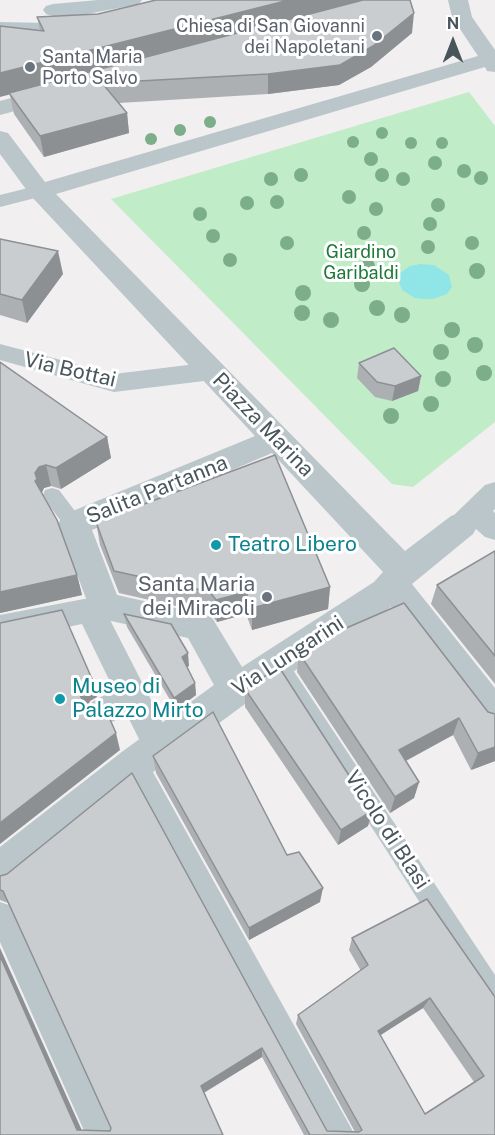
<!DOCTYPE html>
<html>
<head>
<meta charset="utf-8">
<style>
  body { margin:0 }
  #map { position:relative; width:495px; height:1135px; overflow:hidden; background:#f1eff0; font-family:"Public Sans",sans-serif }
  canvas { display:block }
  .north { position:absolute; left:423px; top:12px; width:60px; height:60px; -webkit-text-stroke:4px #fff; paint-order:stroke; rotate:0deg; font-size:16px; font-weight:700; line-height:24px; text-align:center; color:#48565b }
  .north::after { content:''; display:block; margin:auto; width:21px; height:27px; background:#48565b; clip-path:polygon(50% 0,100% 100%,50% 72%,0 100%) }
</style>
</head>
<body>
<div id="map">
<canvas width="495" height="1135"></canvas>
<div class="north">N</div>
</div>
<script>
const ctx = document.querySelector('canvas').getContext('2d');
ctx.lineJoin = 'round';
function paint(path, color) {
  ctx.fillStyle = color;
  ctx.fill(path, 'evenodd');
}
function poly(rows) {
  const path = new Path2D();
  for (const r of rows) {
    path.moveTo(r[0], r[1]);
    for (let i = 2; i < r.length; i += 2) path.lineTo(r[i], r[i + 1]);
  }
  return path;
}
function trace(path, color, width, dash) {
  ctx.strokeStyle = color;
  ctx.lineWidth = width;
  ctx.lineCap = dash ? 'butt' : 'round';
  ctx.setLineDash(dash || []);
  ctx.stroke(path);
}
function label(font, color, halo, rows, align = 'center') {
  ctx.font = font + ' "Public Sans",sans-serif';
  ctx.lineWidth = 6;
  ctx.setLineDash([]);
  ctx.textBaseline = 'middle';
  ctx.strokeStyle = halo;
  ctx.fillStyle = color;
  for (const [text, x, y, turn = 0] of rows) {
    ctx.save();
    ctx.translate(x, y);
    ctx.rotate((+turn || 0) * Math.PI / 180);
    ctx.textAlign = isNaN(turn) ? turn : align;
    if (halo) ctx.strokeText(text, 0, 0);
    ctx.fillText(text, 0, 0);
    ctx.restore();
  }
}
const green = poly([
  [469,92,495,126,495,422,413,487,392,484,111,199]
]);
const water = poly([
  [420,264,434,265,449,275,452,287,447,294,433,299,424,299,415,298,402,290,398,279,400,273,410,266]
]);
const service = poly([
  [52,488,59,490,81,519,83,524,81,529,74,532,67,529,45,500,43,495,45,490,52,488],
  [278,655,285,658,495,975,495,1010,486,1006,271,670,268,664,271,658,278,655],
  [136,753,144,756,355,1135,326,1135,128,770,125,763,128,756,136,753],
  [0,902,9,905,114,1135,86,1135,0,942,0,902]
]);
const pedestrian = poly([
  [40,185,47,187,51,191,47,195,0,207,0,195,40,185],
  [0,344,114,374,212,362,221,365,224,371,221,377,212,380,114,392,0,360,0,344],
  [495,482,495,509,493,511,495,513,495,540,485,537,476,529,462,536,452,533,448,525,452,517,485,485,495,482],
  [105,595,115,598,120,607,115,616,109,618,168,733,163,743,152,748,141,743,127,715,103,726,92,722,87,712,92,702,114,690,82,624,0,641,0,615,105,595]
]);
const minor = poly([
  [448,0,468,0,472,17,495,50,495,72,487,71,485,67,56,194,405,551,451,516,462,512,473,516,478,525,473,534,412,584,495,688,495,732,482,728,391,607,249,701,149,775,14,886,0,892,0,847,123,751,214,685,188,638,93,617,58,524,63,515,255,436,31,196,0,154,0,131,8,133,45,182,478,56,452,17,448,0],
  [272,453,383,572,374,582,242,667,211,616,117,595,92,530,272,453],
  [56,86,64,88,67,93,64,98,0,115,0,101,56,86]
]);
const secondary = poly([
  [98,0,142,0,139,4,82,15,53,16,46,14,43,10,46,6,53,4,98,0],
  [85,20,92,22,95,26,92,30,48,35,0,34,0,22,48,23,85,20]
]);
const trees = [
  [210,122,6],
  [180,130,6],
  [382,133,6],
  [151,139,6],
  [353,142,6],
  [411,143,6],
  [442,143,6],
  [371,159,7],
  [435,163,7],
  [464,171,7],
  [301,175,7],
  [382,175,7],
  [481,178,7],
  [271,179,7],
  [403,179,7],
  [349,197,7],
  [277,202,7],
  [247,203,7],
  [438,205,7],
  [376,209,7],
  [200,214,7],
  [430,224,7],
  [364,233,7],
  [213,236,7],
  [287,243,7],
  [472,243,7],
  [428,247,7],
  [230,260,7],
  [368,266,7],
  [477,271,8],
  [362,284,8],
  [303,293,8],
  [377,308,8],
  [302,313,8],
  [402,315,8],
  [331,320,8],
  [452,330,8],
  [475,345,8],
  [441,352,8],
  [484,373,8],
  [443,379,8],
  [431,404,8],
  [391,416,8]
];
const wall = poly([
  [37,17,412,33,371,67,339,85,268,94,119,103,127,113,129,133,44,157,14,114,10,95,40,30],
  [0,239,63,274,27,323,0,315],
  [0,362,107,437,111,458,61,489,51,486,44,488,42,493,77,575,82,595,0,613],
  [359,363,421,376,418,391,392,401,375,397,357,378],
  [96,522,330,587,328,609,252,630,246,614,217,622,211,614,119,593,100,545],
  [495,551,495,684,431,604,437,585],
  [124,614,189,666,187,667,195,683,196,695,176,710,127,627],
  [299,653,495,714,495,761,471,770,453,735,406,761,419,782,414,798,390,813,297,672],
  [245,689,372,811,368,826,338,845,245,707],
  [153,756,287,855,320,902,249,940,156,773],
  [132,773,327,1131,355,1132,296,1024,298,1015,361,971,349,950,352,938,495,997,495,1135,304,1135,262,1057,204,1093,223,1135,82,1131,110,1131,111,1128,8,903,0,900,0,876,7,874],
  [423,1008,474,1082,425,1114,380,1035]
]);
const shadedWall = poly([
  [289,0,374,0,0,97,0,73],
  [414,13,412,33,371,67,339,85,268,94,268,74],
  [127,113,129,133,44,157,40,136],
  [58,251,63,274,27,323,22,300],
  [421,376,418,391,392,401,395,386],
  [107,437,111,458,61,489,56,468],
  [46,465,51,486,44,488,41,494,35,481,35,473,39,467],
  [77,575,82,595,0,613,0,592],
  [330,587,328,609,252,630,252,608],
  [246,592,246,614,217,622,216,600],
  [188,653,189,666,183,669,182,657],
  [92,679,97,697,90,701,85,713,80,695,85,683],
  [195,683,196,695,176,710,174,698],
  [459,718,453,735,394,767,399,750],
  [116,733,120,750,0,844,0,823],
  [495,747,495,761,471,770,478,753],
  [419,782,414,798,390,813,395,797],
  [372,811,368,826,338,845,341,830],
  [323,888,320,902,249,940,249,928],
  [0,948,84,1135,77,1130,0,956],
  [430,998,423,1008,373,1040,378,1031],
  [262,1048,262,1057,203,1093,201,1086]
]);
const building = poly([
  [156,0,289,0,0,73,0,26,44,31,37,17,98,14,156,0],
  [363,0,410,0,414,13,373,46,340,65,268,74,102,83,127,113,40,136,9,93,363,0],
  [0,239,58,251,22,300,0,294,0,239],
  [394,348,421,376,395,386,377,382,359,363,394,348],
  [0,362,107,437,56,468,46,465,39,467,35,473,37,479,35,481,57,520,77,575,0,592,0,362],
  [275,455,330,587,252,608,246,592,216,600,210,592,114,571,96,522,275,455],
  [495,551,495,656,437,585,495,551],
  [404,603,488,712,495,714,495,747,478,753,459,718,399,750,419,782,395,797,299,653,344,629,404,603],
  [62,610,92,679,85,683,80,695,86,707,98,711,105,708,116,733,0,823,0,623,62,610],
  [124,614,171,624,188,653,182,657,195,683,174,698,124,614],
  [279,667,372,811,341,830,245,689,279,667],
  [213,712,287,855,299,852,323,888,249,928,153,756,213,712],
  [132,773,327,1131,359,1132,362,1130,298,1015,368,965,352,938,427,899,495,997,495,1135,310,1135,262,1048,201,1086,223,1135,0,1135,0,956,77,1130,110,1131,111,1128,3,891,0,890,0,876,7,874,132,773],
  [430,998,484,1076,425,1114,378,1031,430,998]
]);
const markers = [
  [377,36,6,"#6b7280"],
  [30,67,6,"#6b7280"],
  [216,545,6,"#0f9aa8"],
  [267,597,6,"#6b7280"],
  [60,699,6,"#0f9aa8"]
];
const farWorshipnames = [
  ["Chiesa di San Giovanni",365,26],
  ["dei Napoletani",365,47],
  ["Santa Maria",42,57,"left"],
  ["Porto Salvo",42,78,"left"]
];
const farParknames = [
  ["Giardino",361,252],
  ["Garibaldi",361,273]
];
const streetNames = [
  ["Via Bottai",70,370,13],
  ["Piazza Marina",263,425,46],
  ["Salita Partanna",157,490,-22],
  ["Via Lungarini",288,656,-33],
  ["Vicolo di Blasi",387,830,57]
];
const cultureNames = [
  ["Teatro Libero",228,545],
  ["Museo di",72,687],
  ["Palazzo Mirto",72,711]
];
const worshipNames = [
  ["Santa Maria",255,585],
  ["dei Miracoli",255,609]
];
paint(green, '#c0ecc8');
paint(water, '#90e6e6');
paint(service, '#bbc6cb');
paint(pedestrian, '#bbc6cb');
paint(minor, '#bbc6cb');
paint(secondary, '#b9c7cd');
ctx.fillStyle = '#7cae8a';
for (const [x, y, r] of trees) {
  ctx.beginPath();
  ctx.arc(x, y, r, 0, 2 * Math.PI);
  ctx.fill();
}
paint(wall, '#adb0b3');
paint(shadedWall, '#8d9092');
paint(building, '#c9cdd0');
trace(building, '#8d9092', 1.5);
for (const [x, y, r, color] of markers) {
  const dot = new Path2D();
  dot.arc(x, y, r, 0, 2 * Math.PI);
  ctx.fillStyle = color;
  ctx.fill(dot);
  trace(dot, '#fff', 2);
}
label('18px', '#5b616d', '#fff', farWorshipnames, 'right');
label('18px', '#1d7937', '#fff', farParknames);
label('21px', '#48565b', '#fff', streetNames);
label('21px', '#0d838f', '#fff', cultureNames, 'left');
label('21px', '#5b616d', '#fff', worshipNames, 'right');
</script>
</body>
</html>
